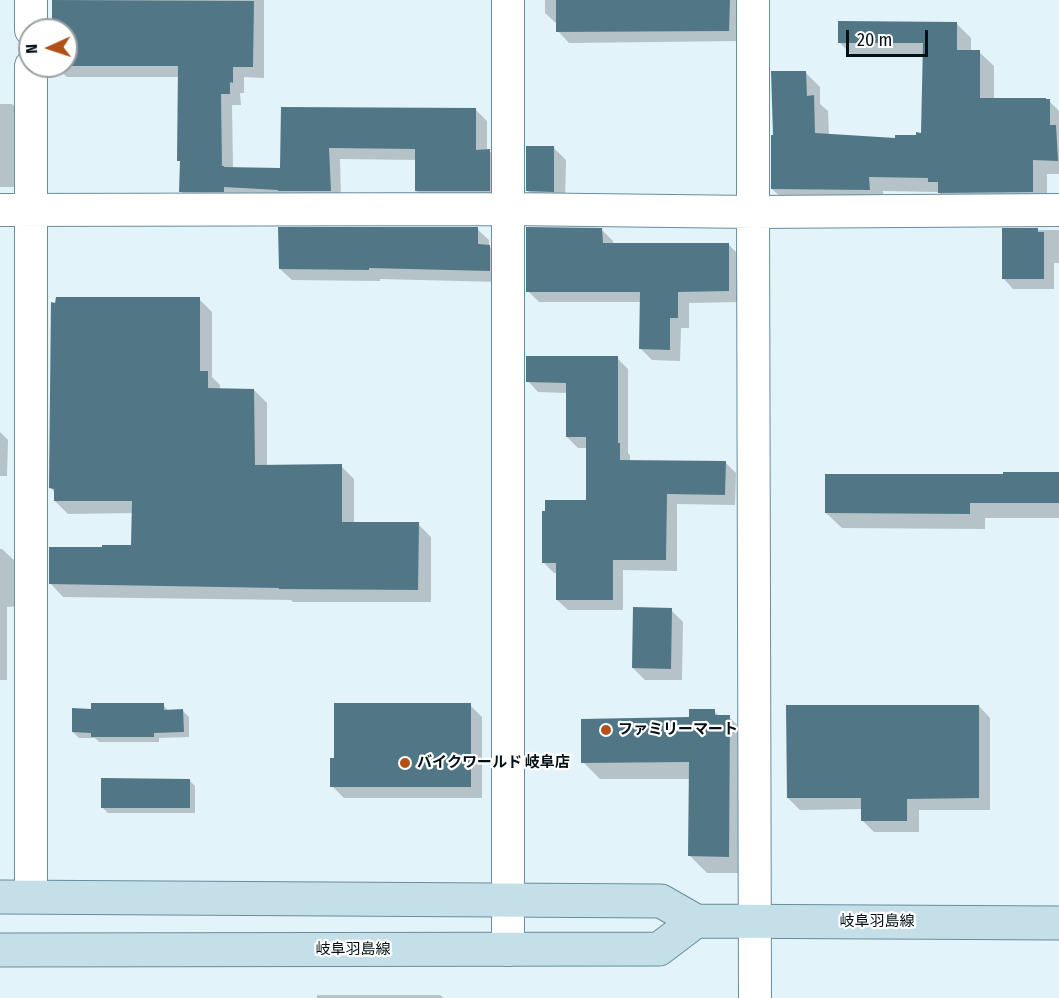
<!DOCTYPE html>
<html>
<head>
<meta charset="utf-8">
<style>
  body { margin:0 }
  #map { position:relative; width:1059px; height:998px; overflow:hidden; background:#e3f3fa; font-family:"Fira Sans Condensed",sans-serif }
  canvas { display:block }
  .north { position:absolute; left:18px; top:18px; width:60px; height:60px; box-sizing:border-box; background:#fff; border:2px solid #9aa0a2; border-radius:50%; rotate:267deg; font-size:16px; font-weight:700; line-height:24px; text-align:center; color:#031117 }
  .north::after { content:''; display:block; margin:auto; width:21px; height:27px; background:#b25016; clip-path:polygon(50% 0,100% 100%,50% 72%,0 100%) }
  .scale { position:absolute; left:846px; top:30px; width:82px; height:27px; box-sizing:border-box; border:3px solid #031117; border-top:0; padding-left:8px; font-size:18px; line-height:21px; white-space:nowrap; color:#031117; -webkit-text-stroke:4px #fff; paint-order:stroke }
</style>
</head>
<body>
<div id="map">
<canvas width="1059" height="998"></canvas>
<div class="north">N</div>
<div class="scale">20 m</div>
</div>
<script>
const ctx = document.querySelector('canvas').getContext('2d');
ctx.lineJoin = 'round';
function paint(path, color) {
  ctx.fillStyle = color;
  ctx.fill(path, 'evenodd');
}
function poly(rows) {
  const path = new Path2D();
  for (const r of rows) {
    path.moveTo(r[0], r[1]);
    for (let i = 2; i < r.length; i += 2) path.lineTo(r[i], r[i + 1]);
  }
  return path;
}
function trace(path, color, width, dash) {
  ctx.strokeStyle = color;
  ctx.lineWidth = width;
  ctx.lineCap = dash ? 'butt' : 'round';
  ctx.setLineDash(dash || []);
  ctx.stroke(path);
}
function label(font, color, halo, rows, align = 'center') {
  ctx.font = font + ' "Fira Sans Condensed","Noto Sans JP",sans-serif';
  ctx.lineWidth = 4.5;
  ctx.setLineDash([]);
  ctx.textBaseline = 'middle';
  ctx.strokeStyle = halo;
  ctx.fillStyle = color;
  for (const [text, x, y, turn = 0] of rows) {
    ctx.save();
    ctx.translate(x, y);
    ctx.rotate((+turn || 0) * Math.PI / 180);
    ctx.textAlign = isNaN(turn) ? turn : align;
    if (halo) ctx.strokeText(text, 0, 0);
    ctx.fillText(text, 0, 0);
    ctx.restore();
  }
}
const shadow = poly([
  [54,0,264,0,264,78,244,77,244,93,240,93,241,105,232,105,233,169,282,169,282,108,475,109,487,121,487,151,489,151,501,162,501,202,428,202,416,191,417,160,340,159,341,202,192,203,181,191,181,163,179,160,179,77,67,77,55,66,66,66,66,30,54,30],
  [545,0,740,0,740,41,569,43,558,31,558,25,545,13],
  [956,23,971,38,971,52,979,52,994,66,994,99,1049,101,1059,111,1059,174,1047,174,1047,206,954,207,939,192,883,191,884,204,787,203,772,189,805,72,820,87,820,104,828,111,829,136,896,140,917,137,923,134,924,57,854,57,839,42],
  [0,104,12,104,20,112,20,187,0,187],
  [554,148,566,160,565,203,539,203,528,191],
  [477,229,489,240,489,246,501,258,501,282,380,279,380,281,292,280,280,269],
  [602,230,613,241,613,245,729,245,740,256,740,302,689,303,689,328,681,328,680,361,652,360,641,349,641,302,539,302,528,291],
  [1003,230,1059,230,1059,263,1054,263,1054,289,1013,289,1003,278],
  [199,299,212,312,212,377,220,385,220,390,254,390,267,403,267,467,341,466,354,479,354,524,418,524,431,537,431,602,293,602,291,600,63,597,51,584,133,546,134,513,68,514,55,501,55,493,51,488],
  [617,358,628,369,628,453,630,455,630,462,725,462,736,473,735,505,677,504,677,571,623,570,623,610,568,610,557,600,557,573,554,573,543,562,588,502,588,448,578,448,567,437,567,393,538,392,528,381],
  [0,432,8,440,7,476,0,476],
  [1059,474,1059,518,985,518,985,529,842,528,826,513],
  [0,549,2,549,19,565,19,606,7,607,7,680,0,680],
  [671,610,683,622,682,680,645,680,633,668],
  [163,705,169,711,183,711,189,717,189,737,159,738,159,742,99,742,95,738,79,738,73,732,93,710],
  [470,705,482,717,482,798,344,798,332,786],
  [979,706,990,718,990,810,919,810,919,832,874,832,862,820,862,809,800,810,788,798],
  [714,711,720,717,729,717,746,734,746,873,707,873,690,856,690,779,600,779,583,762,690,719],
  [189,780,195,786,195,813,108,813,102,807],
  [317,995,440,995,444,998,317,998]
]);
const building = poly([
  [52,0,254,1,253,67,233,67,233,83,230,82,230,94,221,94,222,166,224,166,224,167,280,168,281,107,476,108,476,150,490,149,490,191,415,191,415,149,329,148,331,191,278,191,278,190,224,187,224,192,179,192,180,161,177,161,178,66,66,66,66,25,52,25],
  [556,0,730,0,729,31,556,32],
  [838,21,957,22,957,50,980,50,980,98,1046,98,1046,99,1050,99,1050,125,1056,125,1058,161,1033,160,1033,192,938,193,938,182,928,182,928,178,869,177,870,190,771,189,771,135,773,135,771,71,806,71,807,96,814,95,815,133,895,138,895,135,916,135,916,132,921,133,923,43,838,43],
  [526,146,554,146,554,192,526,191],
  [278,227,478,227,478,244,490,245,490,271,369,268,369,270,279,269],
  [526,227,602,228,603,243,729,243,729,291,678,292,678,318,670,318,670,350,639,349,640,292,526,292],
  [1002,228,1038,228,1038,232,1044,232,1044,279,1002,279],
  [56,297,200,297,200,371,208,371,208,388,254,389,255,465,342,464,342,522,419,522,418,590,279,589,279,588,49,584,49,547,102,547,102,545,131,545,132,501,54,501,54,489,49,488,51,302,55,303],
  [526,356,618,356,618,443,620,443,620,460,726,461,725,495,667,494,666,560,613,560,613,600,556,600,556,563,542,563,542,511,545,511,545,500,586,500,586,437,566,437,566,383,526,382],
  [1003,472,1059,472,1059,503,970,503,970,514,825,513,825,474,1003,474],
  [633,607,672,608,671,669,632,668],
  [91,703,164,703,164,710,183,709,184,732,154,733,154,737,91,737,91,733,72,732,72,708,91,709],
  [334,703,471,703,471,787,330,787,330,758,334,758],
  [786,705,979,705,979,798,907,799,907,821,861,821,861,798,787,798],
  [689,709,715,709,715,715,730,715,729,857,688,856,689,762,581,763,581,719,689,717],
  [101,778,190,779,190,808,101,808]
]);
const minor = poly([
  [508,0,508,950],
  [753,0,753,212,755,998],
  [31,30,31,0],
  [0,210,508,209,753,212,1059,210],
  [31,897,31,66]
]);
const secondary = poly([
  [0,897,661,901,696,921,1059,923],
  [0,950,659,949,696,921]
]);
const markers = [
  [606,730,6,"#b25016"],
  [405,763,6,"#b25016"]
];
const poiNames = [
  ["ファミリーマート",618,730],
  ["バイクワールド 岐阜店",417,763]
];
const streetNames = [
  ["岐阜羽島線",877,922],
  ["岐阜羽島線",353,950]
];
paint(shadow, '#0003');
paint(building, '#517786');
trace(minor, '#678d9e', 34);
trace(secondary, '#678d9e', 35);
trace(minor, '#fff', 32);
trace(secondary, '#c5dfe8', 33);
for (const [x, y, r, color] of markers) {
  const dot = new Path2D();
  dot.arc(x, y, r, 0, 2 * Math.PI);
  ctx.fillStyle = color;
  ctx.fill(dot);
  trace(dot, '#fff', 2);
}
label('bold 15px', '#031117', '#fff', poiNames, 'left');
label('15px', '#031117', '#fff', streetNames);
</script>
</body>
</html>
